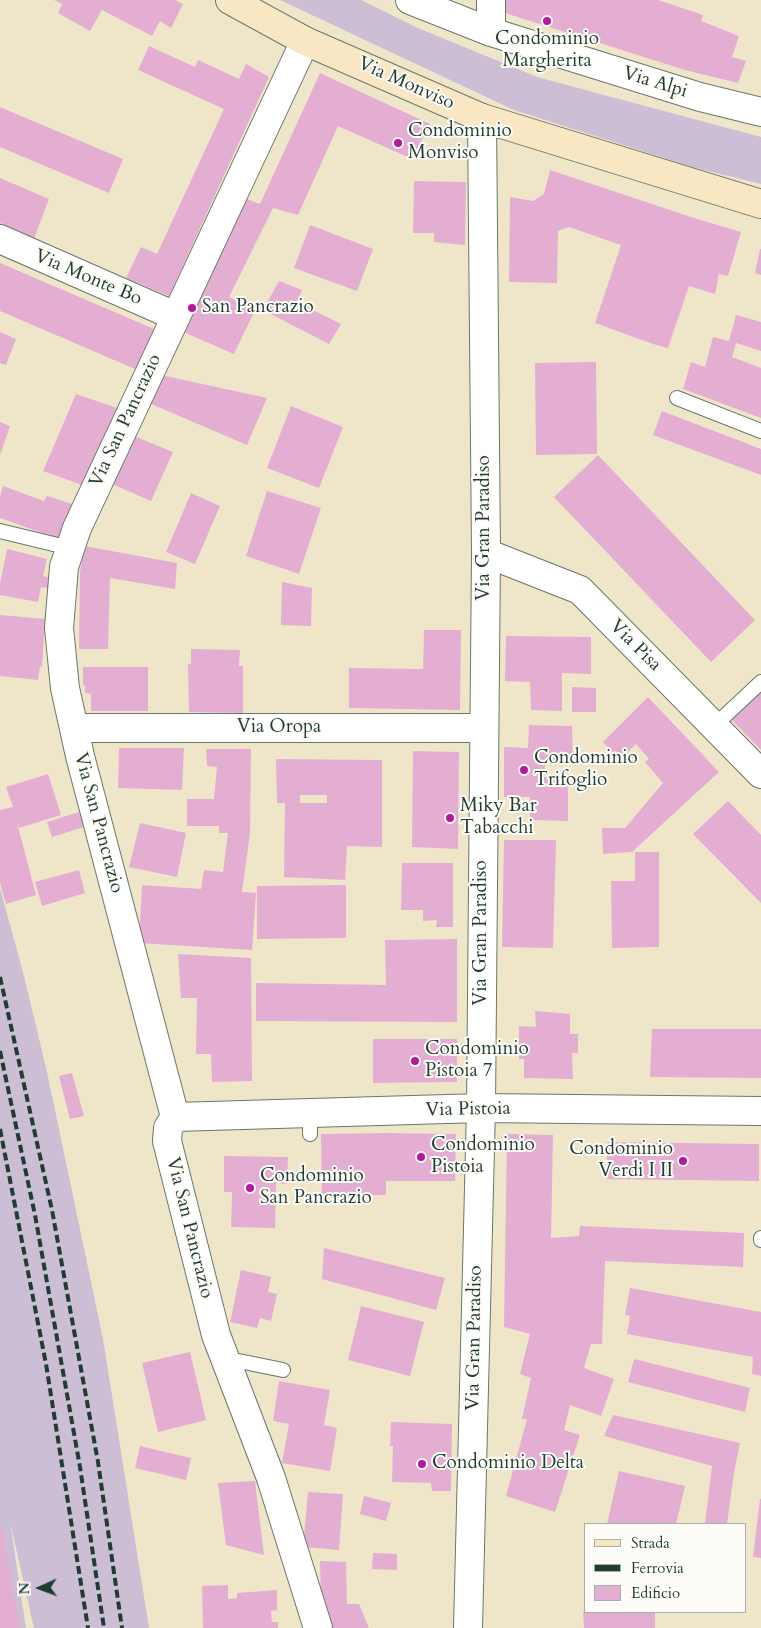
<!DOCTYPE html>
<html>
<head>
<meta charset="utf-8">
<style>
  body { margin:0 }
  #map { position:relative; width:761px; height:1628px; overflow:hidden; background:#efe6c9; font-family:Cardo,serif }
  canvas { display:block }
  .legend { position:absolute; left:584px; top:1523px; width:162px; height:90px; box-sizing:border-box; background:#fdfcf7; border:1px solid #a4b0a9; margin:0; padding:6px 9px; list-style:none; font-size:15px; color:#1f3d34 }
  .legend li { display:flex; align-items:center; gap:10px; height:25px }
  .legend b { width:25px; border:1px solid #a4b0a9 }
  .north { position:absolute; left:15px; top:1563px; width:50px; height:50px; -webkit-text-stroke:4px #fdfcf7; paint-order:stroke; rotate:268deg; font-size:14px; font-weight:700; line-height:20px; text-align:center; color:#1f3d34 }
  .north::after { content:''; display:block; margin:auto; width:18px; height:22px; background:#1f3d34; clip-path:polygon(50% 0,100% 100%,50% 72%,0 100%) }
</style>
</head>
<body>
<div id="map">
<canvas width="761" height="1628"></canvas>
<ul class="legend">
<li><b style="height:6px;background:#f9e7c3"></b>Strada</li>
<li><b style="height:6px;background:#1f3d34"></b>Ferrovia</li>
<li><b style="height:14px;background:#e4aed3"></b>Edificio</li>
</ul>
<div class="north">N</div>
</div>
<script>
const ctx = document.querySelector('canvas').getContext('2d');
ctx.lineJoin = 'round';
function paint(path, color) {
  ctx.fillStyle = color;
  ctx.fill(path, 'evenodd');
}
function poly(rows) {
  const path = new Path2D();
  for (const r of rows) {
    path.moveTo(r[0], r[1]);
    for (let i = 2; i < r.length; i += 2) path.lineTo(r[i], r[i + 1]);
  }
  return path;
}
function trace(path, color, width, dash) {
  ctx.strokeStyle = color;
  ctx.lineWidth = width;
  ctx.lineCap = dash ? 'butt' : 'round';
  ctx.setLineDash(dash || []);
  ctx.stroke(path);
}
function label(font, color, halo, rows, align = 'center') {
  ctx.font = font + ' Cardo,serif';
  ctx.lineWidth = 4;
  ctx.setLineDash([]);
  ctx.textBaseline = 'middle';
  ctx.strokeStyle = halo;
  ctx.fillStyle = color;
  for (const [text, x, y, turn = 0] of rows) {
    ctx.save();
    ctx.translate(x, y);
    ctx.rotate((+turn || 0) * Math.PI / 180);
    ctx.textAlign = isNaN(turn) ? turn : align;
    if (halo) ctx.strokeText(text, 0, 0);
    ctx.fillText(text, 0, 0);
    ctx.restore();
  }
}
const industrial = poly([
  [280,0,361,0,418,28,537,77,761,137,761,184,692,167,514,110],
  [0,888,24,976,47,1072,103,1339,149,1628,34,1628,10,1522,26,1628,0,1628]
]);
const building = poly([
  [54,0,175,0,183,4,171,28,160,21,152,36,102,10,90,31,58,13,62,4],
  [505,0,658,0,703,15,701,21,739,36,732,57,746,61,738,83,685,70,505,13],
  [149,46,195,67,198,60,239,79,246,64,269,77,169,296,126,278,141,247,157,254,224,109,138,70],
  [320,73,430,124,412,159,338,126,298,215,273,208,229,297,256,308,234,354,181,331,244,198,260,204],
  [0,107,123,159,109,193,0,147],
  [550,170,694,218,741,232,728,276,719,274,715,294,689,286,668,348,653,344,595,323,621,245,569,227,558,231,557,283,509,282,510,197,533,201,544,194],
  [0,178,49,199,34,239,0,223],
  [414,181,466,182,465,245,434,242,434,233,413,233],
  [310,225,373,249,357,291,294,268],
  [760,249,761,249,761,275,755,273],
  [0,263,154,329,135,369,0,311],
  [279,281,302,290,297,302,341,324,329,344,263,310],
  [736,315,761,322,761,351,736,343,732,357,761,368,761,418,683,389,691,362,705,367,713,337,729,341],
  [0,332,16,339,6,365,0,363],
  [596,362,597,454,536,455,535,363],
  [161,375,267,398,247,445,149,403],
  [76,394,117,408,82,485,43,471],
  [291,406,343,427,319,488,267,468],
  [662,411,761,449,761,475,653,435],
  [0,422,10,426,0,455],
  [134,436,173,452,151,501,112,484],
  [598,455,755,620,711,662,554,497],
  [3,486,44,501,47,496,72,504,59,539,0,518,0,497],
  [267,491,321,508,299,574,246,556],
  [191,493,220,506,195,564,166,552],
  [84,546,177,563,175,589,110,578,108,649,79,649,80,572],
  [7,549,47,559,43,576,60,580,60,590,41,587,38,602,0,595,0,584],
  [282,582,312,588,311,626,281,625],
  [0,615,45,619,42,667,40,666,38,680,0,676],
  [424,630,461,630,460,710,349,708,349,668,423,669],
  [506,636,591,637,591,674,562,673,562,711,531,710,530,682,505,681],
  [191,649,240,650,239,666,243,666,243,713,189,712,188,664,191,664],
  [83,667,148,667,148,711,91,711,91,694,85,693,85,686,83,685],
  [572,687,596,688,596,712,572,712],
  [761,691,761,750,731,719],
  [648,697,719,772,632,852,603,854,602,828,625,828,663,783,645,762,649,759,636,744,620,760,603,742],
  [529,725,572,726,573,763,545,762,544,777,568,777,568,821,530,820,530,797,504,797,504,747,528,748],
  [119,748,184,748,182,790,118,788],
  [206,749,251,749,250,833,242,892,256,893,252,950,139,943,142,885,201,889,204,870,223,872,228,833,219,833,219,826,187,826,187,799,214,799,217,767,207,766],
  [413,751,459,752,458,849,412,847],
  [276,759,382,760,382,847,347,846,345,880,284,877,285,803,277,803],
  [300,795,327,795,327,803,300,803],
  [48,774,61,815,19,828,16,819,36,895,6,904,0,883,0,810,13,807,6,787],
  [728,801,761,835,761,903,693,834],
  [79,812,84,827,52,837,47,822],
  [140,823,186,833,177,877,129,867],
  [504,840,556,840,553,948,502,947],
  [635,852,659,852,659,947,612,948,611,881,635,881],
  [402,863,453,863,453,927,436,927,437,920,423,921,423,910,401,910],
  [79,870,85,893,42,906,35,882],
  [346,885,346,938,257,939,257,886],
  [457,939,457,1022,256,1021,256,983,386,985,385,940],
  [178,954,251,958,252,1081,212,1082,211,1054,196,1054,197,998,181,998],
  [535,1011,570,1014,570,1034,578,1034,578,1053,572,1053,573,1079,524,1078,524,1059,519,1059,519,1026,536,1027],
  [652,1029,761,1029,761,1078,650,1077],
  [373,1039,457,1039,457,1082,373,1083],
  [72,1073,84,1116,70,1119,59,1076],
  [387,1133,456,1134,455,1181,386,1181,386,1195,322,1195,321,1134],
  [507,1134,553,1135,551,1238,579,1236,580,1226,744,1233,743,1267,605,1261,602,1344,591,1344,584,1368,614,1379,601,1416,570,1405,564,1430,580,1435,555,1512,506,1496,527,1419,522,1419,531,1378,520,1374,530,1334,504,1327],
  [607,1142,759,1144,759,1181,607,1179],
  [224,1156,288,1157,287,1184,276,1183,275,1228,231,1227,232,1192,224,1192],
  [324,1248,445,1278,436,1310,322,1279],
  [241,1270,271,1277,268,1292,277,1294,271,1321,260,1318,257,1328,230,1322],
  [630,1288,761,1312,761,1376,752,1374,753,1357,627,1334,630,1316,625,1315],
  [361,1306,424,1322,410,1376,348,1360],
  [190,1352,206,1420,158,1432,142,1363],
  [634,1359,750,1388,745,1412,628,1382],
  [279,1381,330,1390,324,1425,337,1428,330,1471,282,1463,289,1424,273,1421],
  [613,1415,740,1443,734,1473,727,1524,705,1524,712,1466,604,1436],
  [391,1422,452,1424,451,1491,432,1491,431,1483,392,1482,393,1446,390,1446],
  [140,1446,191,1458,186,1480,135,1468],
  [619,1471,685,1486,676,1524,607,1524],
  [255,1481,264,1555,226,1545,218,1483],
  [308,1492,343,1494,339,1550,303,1547],
  [364,1496,391,1503,386,1521,360,1514],
  [760,1499,761,1499,761,1558,753,1557],
  [0,1525,1,1525,20,1628,0,1628],
  [373,1553,397,1554,397,1570,372,1569],
  [320,1561,346,1562,347,1604,359,1604,369,1628,330,1628,321,1602],
  [228,1585,228,1599,237,1598,237,1593,277,1590,277,1610,271,1611,272,1622,278,1622,278,1628,203,1628,202,1586],
  [583,1612,655,1612,655,1628,584,1628]
]);
const lane = poly([
  [677,398,761,431],
  [0,531,70,548],
  [714,726,761,682],
  [310,1113,310,1134],
  [761,1240,761,1238],
  [224,1358,283,1370]
]);
const street = poly([
  [410,0,491,32,700,97,761,112],
  [491,0,491,32],
  [305,41,77,528,64,567,59,628,65,688,80,756,175,1117,168,1128,167,1141,216,1335,271,1478,318,1628],
  [0,239,175,316],
  [486,553,580,590,761,774],
  [74,728,484,728],
  [175,1117,481,1108,761,1111],
  [468,1628,481,1108,486,553,482,118]
]);
const secondary = poly([
  [230,0,305,41,482,118,761,204]
]);
const rail = poly([
  [0,977,52,1210,98,1462,122,1628],
  [0,1051,35,1215,80,1467,104,1628],
  [0,1129,46,1364,88,1628]
]);
const markers = [
  [547,21,5,"#b5179e"],
  [398,143,5,"#b5179e"],
  [192,308,5,"#b5179e"],
  [524,770,5,"#b5179e"],
  [450,818,5,"#b5179e"],
  [415,1061,5,"#b5179e"],
  [421,1157,5,"#b5179e"],
  [683,1161,5,"#b5179e"],
  [250,1188,5,"#b5179e"],
  [422,1464,5,"#b5179e"]
];
const poiNames = [
  ["Condominio",547,40,"center"],
  ["Margherita",547,62,"center"],
  ["Condominio",408,132],
  ["Monviso",408,154],
  ["San Pancrazio",202,308],
  ["Condominio",534,759],
  ["Trifoglio",534,781],
  ["Miky Bar",460,807],
  ["Tabacchi",460,829],
  ["Condominio",425,1050],
  ["Pistoia 7",425,1072],
  ["Condominio",431,1146],
  ["Pistoia",431,1168],
  ["Condominio",673,1150,"right"],
  ["Verdi I II",673,1172,"right"],
  ["Condominio",260,1177],
  ["San Pancrazio",260,1199],
  ["Condominio Delta",432,1464]
];
const streetNames = [
  ["Via Alpi",655,83,17],
  ["Via Monviso",406,84,24],
  ["Via Monte Bo",88,278,23],
  ["Via San Pancrazio",126,421,-65],
  ["Via Gran Paradiso",485,528,-90],
  ["Via Pisa",635,646,45],
  ["Via Oropa",279,728],
  ["Via San Pancrazio",98,823,75],
  ["Via Gran Paradiso",482,933,-90],
  ["Via Pistoia",468,1110,-1],
  ["Via San Pancrazio",189,1228,76],
  ["Via Gran Paradiso",475,1338,-89]
];
paint(industrial, '#ccbed4');
paint(building, '#e4aed3');
trace(lane, '#687868', 16);
trace(street, '#687868', 30);
trace(secondary, '#687868', 30);
trace(lane, '#fff', 14);
trace(street, '#fff', 28);
trace(secondary, '#f9e7c3', 28);
trace(rail, '#1f3d34', 4, [8, 4]);
for (const [x, y, r, color] of markers) {
  const dot = new Path2D();
  dot.arc(x, y, r, 0, 2 * Math.PI);
  ctx.fillStyle = color;
  ctx.fill(dot);
  trace(dot, '#fdfcf7', 2);
}
label('19px', '#1f3d34', '#fdfcf7', poiNames, 'left');
label('19px', '#1f3d34', '#fdfcf7', streetNames);
</script>
</body>
</html>
